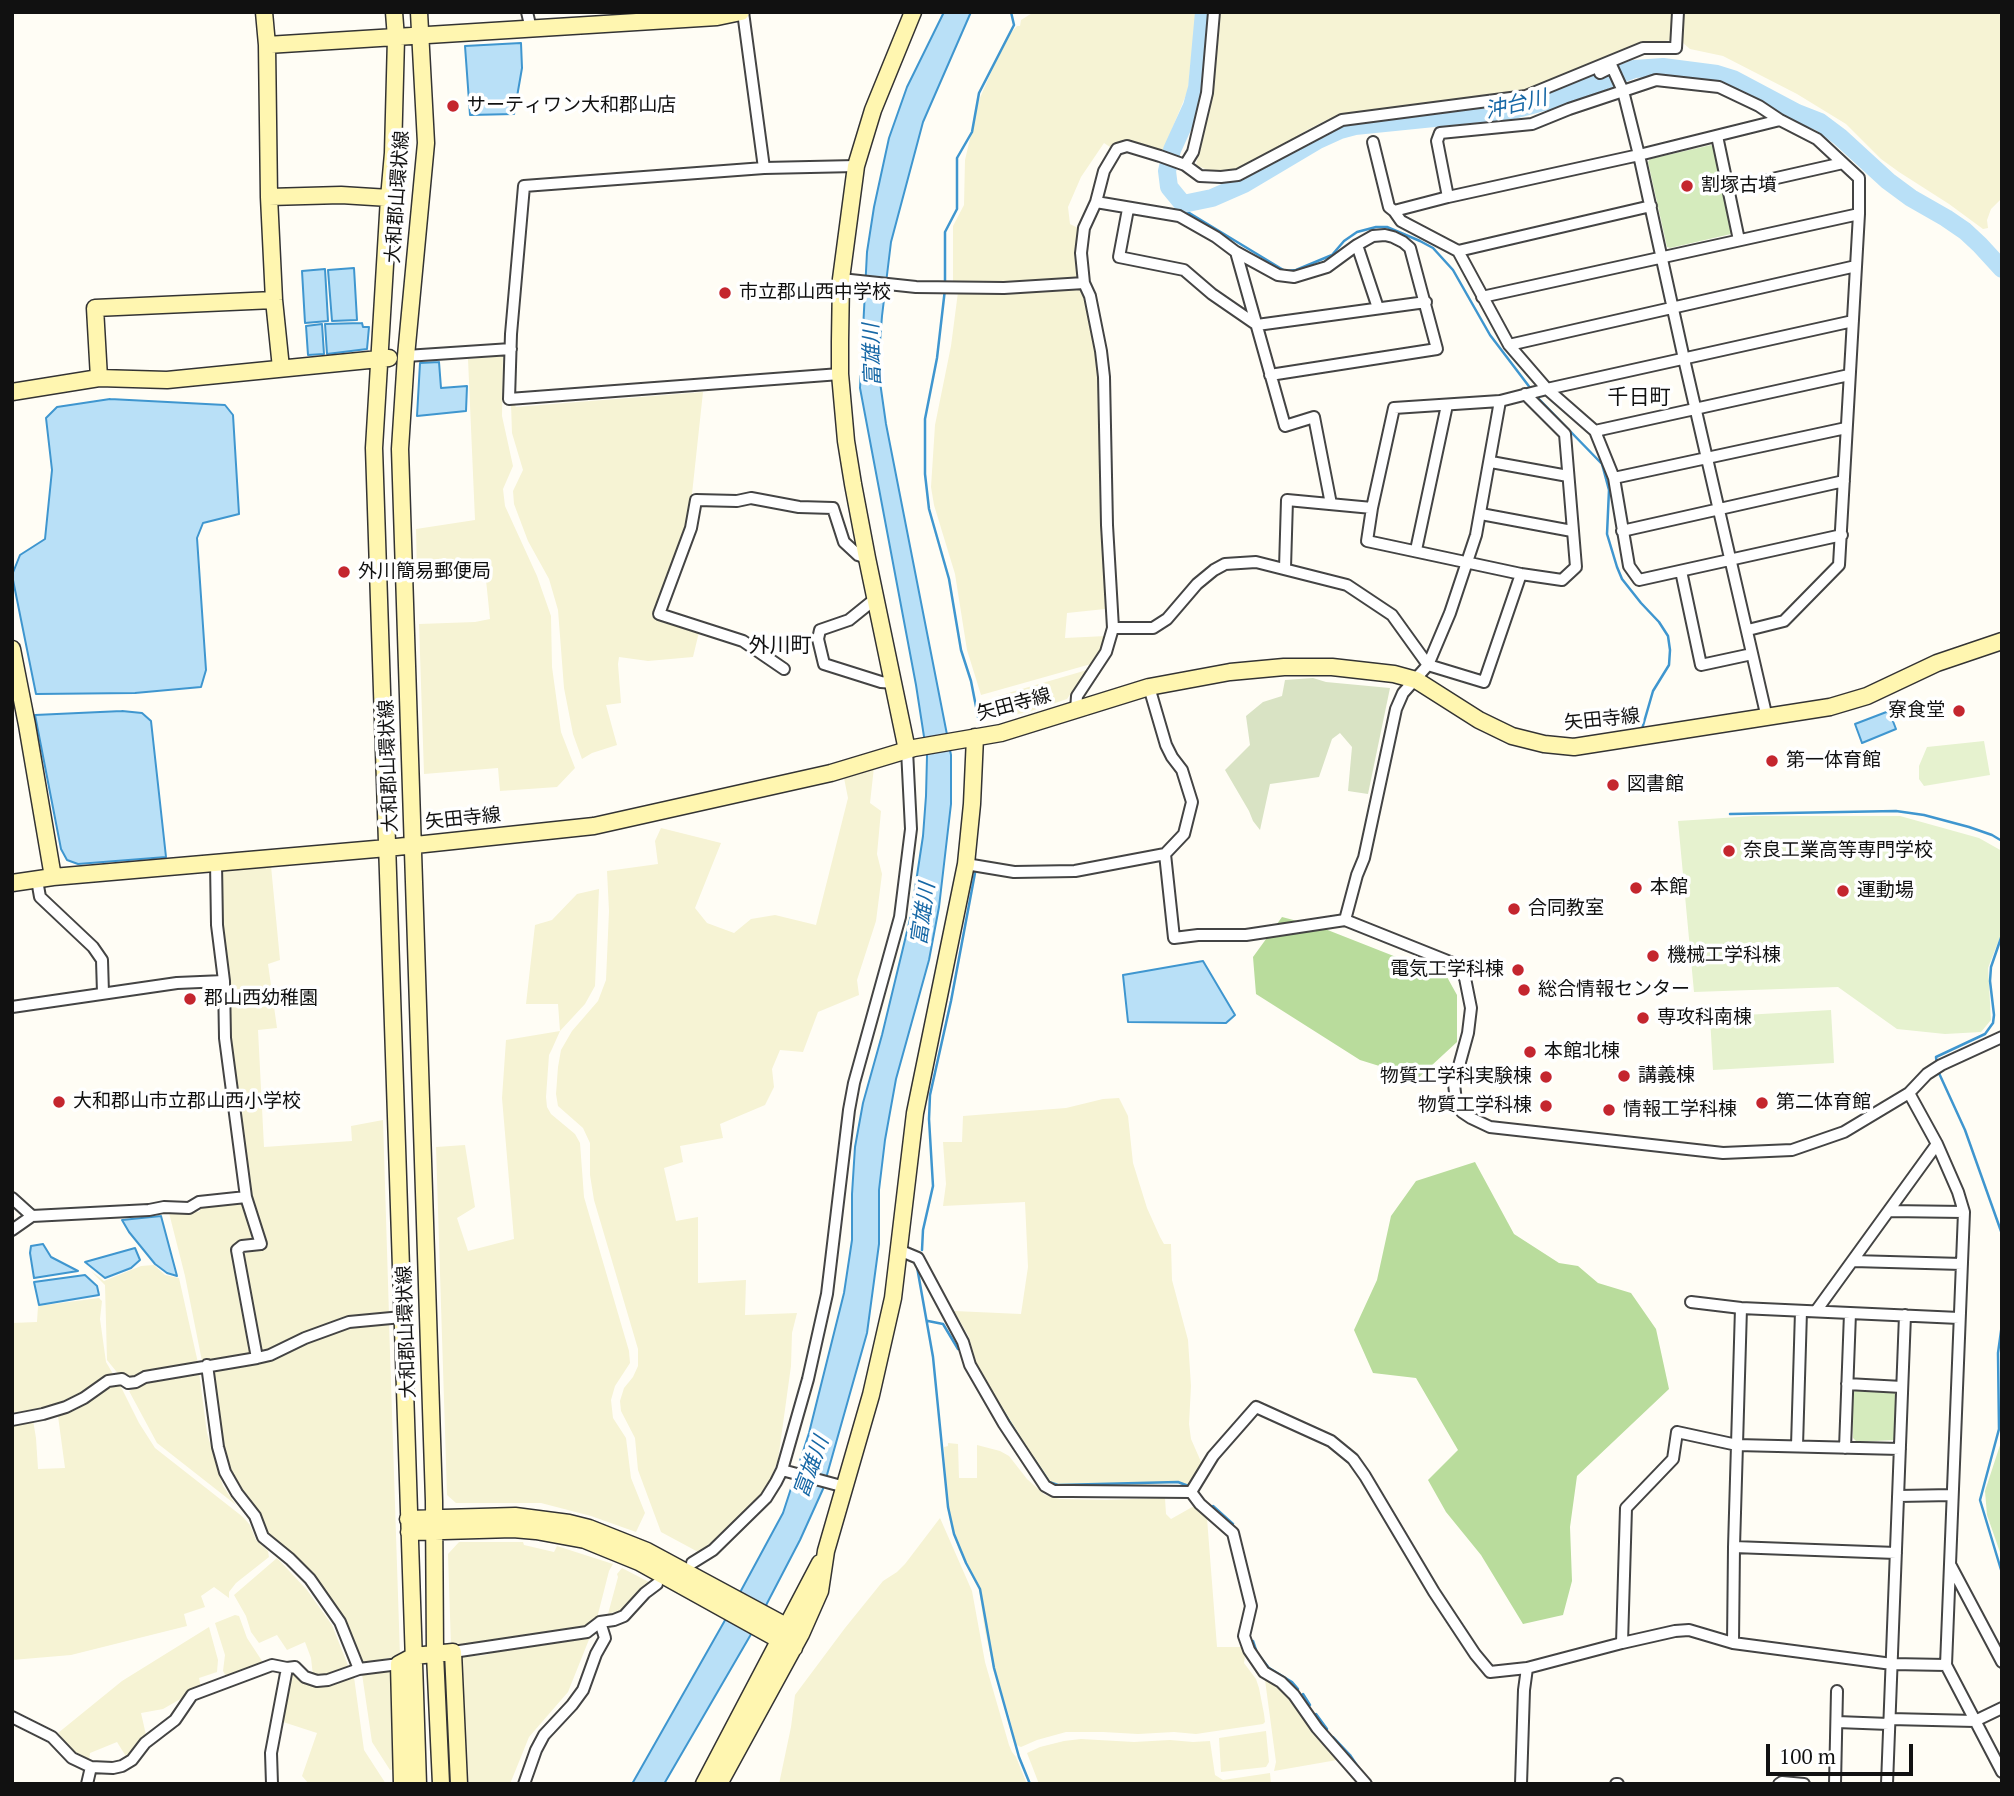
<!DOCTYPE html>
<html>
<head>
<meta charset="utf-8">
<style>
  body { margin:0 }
  #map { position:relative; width:2014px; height:1796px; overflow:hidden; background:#fffdf5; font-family:"PT Serif",serif }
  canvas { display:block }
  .frame { position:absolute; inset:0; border:14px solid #111; pointer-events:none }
  .scale { position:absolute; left:1766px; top:1744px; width:147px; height:32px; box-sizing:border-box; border:4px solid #111; border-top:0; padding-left:9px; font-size:21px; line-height:24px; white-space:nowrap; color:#111; -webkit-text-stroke:5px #fff; paint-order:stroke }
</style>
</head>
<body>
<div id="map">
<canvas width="2014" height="1796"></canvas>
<div class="frame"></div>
<div class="scale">100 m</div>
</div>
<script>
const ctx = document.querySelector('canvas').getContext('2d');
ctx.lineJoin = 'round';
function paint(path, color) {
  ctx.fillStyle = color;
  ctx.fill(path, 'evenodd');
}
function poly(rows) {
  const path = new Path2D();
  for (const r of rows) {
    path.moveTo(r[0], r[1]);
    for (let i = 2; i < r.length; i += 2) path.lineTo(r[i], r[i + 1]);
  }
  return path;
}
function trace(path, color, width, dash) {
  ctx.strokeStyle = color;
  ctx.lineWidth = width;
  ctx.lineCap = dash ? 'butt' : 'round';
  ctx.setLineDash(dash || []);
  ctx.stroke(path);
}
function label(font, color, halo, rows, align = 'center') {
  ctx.font = font + ' "PT Serif","Noto Sans JP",serif';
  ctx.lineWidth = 7;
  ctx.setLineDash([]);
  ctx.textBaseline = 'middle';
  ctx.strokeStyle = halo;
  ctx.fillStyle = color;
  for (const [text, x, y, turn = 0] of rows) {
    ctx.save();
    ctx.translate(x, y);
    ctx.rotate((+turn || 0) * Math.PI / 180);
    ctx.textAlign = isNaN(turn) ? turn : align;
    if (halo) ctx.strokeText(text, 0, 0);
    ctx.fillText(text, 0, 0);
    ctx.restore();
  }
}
const farmland = poly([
  [1034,12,1196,12,1188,90,1163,151,1132,143,1113,149,1104,143,1081,177,1068,207,1070,224,1078,228,1074,255,1077,278,997,285,953,282,953,226,964,205,965,160,979,100,1006,38,1017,26,1020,26,1021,20],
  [1218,12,1673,12,1674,35,1671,40,1630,46,1553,84,1523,93,1355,113,1329,119,1307,130,1254,163,1236,172,1212,172,1196,165,1211,96],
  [1683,12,2002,12,2002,198,1991,209,1987,220,1988,228,1983,229,1949,204,1899,172,1881,159,1846,124,1797,94,1723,56,1690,49,1683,43],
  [1081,288,1093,332,1100,378,1099,474,1105,609,1067,613,1065,638,1106,636,1102,647,1091,664,981,695,967,650,955,574,934,505,931,487,935,425,951,346,958,292,988,294],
  [503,356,502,416,513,466,503,489,505,506,537,576,551,616,552,667,561,732,575,768,557,787,500,791,498,768,424,774,419,624,475,622,490,619,485,570,417,574,416,529,475,520,468,359],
  [703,392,692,494,683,536,657,614,699,632,693,657,648,661,619,657,618,664,621,703,606,705,617,745,592,753,582,759,573,734,564,688,558,610,549,579,528,541,514,504,513,491,523,470,512,433,511,404,514,404,516,407],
  [1087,670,1067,699,1031,711,1005,717,998,696],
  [874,767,870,803,881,811,877,854,882,874,876,921,857,980,859,995,818,1012,803,1052,780,1050,772,1069,774,1087,765,1105,720,1124,723,1138,680,1146,683,1162,664,1168,676,1221,698,1217,698,1283,746,1280,745,1315,797,1313,792,1333,791,1366,778,1460,765,1492,700,1553,661,1532,638,1470,635,1438,621,1411,620,1401,624,1388,633,1377,638,1366,638,1349,594,1200,590,1175,590,1143,583,1128,558,1106,556,1094,558,1067,561,1050,572,1031,598,1001,606,980,609,911,607,871,658,864,655,841,661,828,721,843,695,908,707,923,734,933,751,919,775,915,816,925,848,798,844,778],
  [271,866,280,960,268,964,277,1028,258,1030,264,1147,352,1141,351,1126,383,1120,389,1315,263,1353,249,1302,243,1254,267,1247,249,1195,232,1070,219,869],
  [599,889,595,986,585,1004,560,1031,552,1049,549,1055,546,1097,547,1107,551,1114,575,1134,580,1143,584,1197,629,1351,630,1363,615,1386,611,1400,613,1418,626,1438,631,1478,645,1513,636,1532,591,1516,541,1503,456,1503,447,1495,436,1147,465,1145,475,1207,457,1218,468,1251,514,1239,502,1098,506,1040,560,1031,558,1004,526,1004,535,925,552,920,577,894],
  [1119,1098,1128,1116,1133,1163,1147,1208,1160,1237,1164,1244,1171,1244,1172,1280,1188,1340,1191,1386,1189,1424,1191,1439,1202,1464,1190,1486,1176,1483,1142,1485,1054,1485,1044,1476,978,1370,969,1337,954,1311,1021,1314,1028,1267,1025,1202,943,1206,946,1184,943,1142,962,1142,963,1116,1066,1108,1103,1099],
  [242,1203,254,1241,232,1246,240,1303,253,1353,202,1361,185,1276,168,1209,199,1212,201,1206],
  [154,1265,165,1275,179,1278,198,1363,130,1379,120,1376,107,1360,105,1285,91,1271,104,1281,141,1266],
  [99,1298,102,1301,100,1319,106,1362,113,1374,65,1403,12,1413,12,1323,37,1322,38,1306],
  [389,1322,400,1656,362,1663,291,1555,266,1531,259,1512,231,1475,223,1447,212,1371,355,1325],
  [199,1372,207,1433,223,1486,236,1505,157,1443,129,1391,147,1383],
  [113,1385,120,1385,139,1423,155,1448,243,1517,250,1525,256,1540,268,1551,269,1557,236,1583,229,1592,229,1598,214,1587,201,1596,205,1607,184,1614,187,1626,71,1655,12,1660,12,1424,33,1420,36,1438,38,1469,65,1468,58,1416,76,1410],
  [948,1443,958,1444,959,1478,977,1478,977,1445,1000,1451,1009,1456,1027,1479,1045,1495,1060,1499,1106,1500,1165,1498,1166,1514,1171,1519,1194,1506,1207,1518,1217,1647,1241,1647,1245,1656,1244,1663,1256,1679,1259,1688,1264,1714,1265,1722,1263,1724,1196,1734,1174,1732,1138,1734,1103,1732,1066,1732,1037,1740,1021,1747,1016,1745,1009,1715,993,1666,985,1631,979,1590,958,1548,948,1511,944,1447,948,1446],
  [940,1518,972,1591,985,1662,1009,1745,1012,1752,1016,1757,1027,1784,779,1784,791,1727,795,1695,845,1628,883,1581,897,1572,905,1564],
  [459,1542,523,1542,524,1545,554,1552,557,1546,613,1564,609,1571,596,1622,582,1630,451,1647,448,1554],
  [277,1558,307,1590,332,1625,349,1668,329,1675,313,1676,311,1658,305,1642,287,1650,277,1635,259,1643,251,1632,246,1616,234,1595],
  [622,1568,649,1582,622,1610,608,1614,618,1577,617,1574],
  [235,1615,239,1616,247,1638,264,1664,227,1678,223,1671,225,1655,215,1623],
  [209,1627,218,1660,217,1672,199,1678,201,1688,187,1692,184,1697,163,1709,141,1713,146,1735,127,1758,117,1742,90,1753,89,1762,74,1752,58,1733,122,1681],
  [590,1637,568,1692,529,1737,510,1784,463,1784,459,1663,463,1657,486,1655,503,1648],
  [388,1670,393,1674,396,1769,390,1770,372,1742,362,1674],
  [294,1674,309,1685,324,1686,354,1677,364,1750,386,1784,309,1784,302,1776,317,1733,280,1721,289,1675],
  [1265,1680,1283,1690,1311,1731,1337,1760,1274,1771,1276,1762],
  [1266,1731,1269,1762,1266,1767,1221,1772,1219,1738],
  [1081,1739,1134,1742,1170,1740,1193,1742,1210,1741,1215,1775,1223,1780,1270,1773,1271,1784,1039,1784,1027,1753,1040,1747,1064,1741]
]);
const green = poly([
  [1711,145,1713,147,1732,231,1731,234,1670,248,1667,247,1648,162,1650,159],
  [1859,1389,1895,1392,1895,1440,1857,1442,1853,1438,1852,1393],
  [2002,1439,2002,1558,1987,1515,1985,1491]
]);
const forest = poly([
  [1282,917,1320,927,1447,977,1457,995,1457,1042,1418,1078,1360,1060,1256,994,1253,957],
  [1475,1162,1514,1234,1559,1263,1578,1266,1598,1283,1631,1293,1656,1329,1669,1389,1577,1476,1570,1527,1572,1581,1563,1615,1523,1624,1481,1555,1446,1512,1428,1480,1458,1450,1416,1378,1373,1373,1354,1330,1377,1280,1391,1216,1416,1181]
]);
const cemetery = poly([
  [1313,678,1326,682,1390,688,1368,794,1348,791,1352,747,1340,733,1332,739,1319,777,1270,784,1260,830,1253,821,1249,811,1225,770,1250,745,1246,716,1263,702,1282,696,1285,680]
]);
const pitch = poly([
  [1984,741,1990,775,1924,786,1919,779,1919,766,1927,747],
  [1754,816,1900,816,1979,838,2002,851,2002,932,1988,968,1991,1020,1981,1032,1945,1034,1897,1029,1838,987,1694,992,1678,821],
  [1831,1010,1834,1063,1713,1070,1710,1017]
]);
const water = poly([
  [944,12,971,12,923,122,891,242,882,316,878,368,886,424,951,755,951,804,939,907,929,960,896,1079,885,1140,879,1190,879,1244,867,1333,823,1489,800,1540,750,1636,664,1784,632,1784,724,1622,783,1513,809,1433,844,1293,852,1240,852,1194,855,1147,863,1103,882,1035,911,915,923,836,926,796,927,756,916,685,860,388,867,252,874,207,889,138,907,87,944,12],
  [521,43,522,68,514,114,470,115,465,46,521,43],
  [354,268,357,320,332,321,328,270,354,268],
  [325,269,328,321,305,323,302,271,325,269],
  [362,323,363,327,369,327,367,349,327,354,325,324,362,323],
  [322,324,324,354,308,355,306,326,322,324],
  [439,362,441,388,467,386,466,411,417,416,420,363,439,362],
  [110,399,225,405,233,415,239,514,203,523,197,538,206,670,201,687,135,693,36,694,12,575,20,555,45,539,52,470,46,418,57,407,110,399],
  [122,711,142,713,151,721,166,857,78,864,67,860,61,849,35,715,122,711],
  [1889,711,1896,729,1862,743,1855,724,1889,711],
  [1203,961,1235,1015,1226,1023,1128,1022,1123,975,1203,961],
  [161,1216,177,1276,167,1273,155,1264,129,1232,122,1220,161,1216],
  [43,1244,51,1257,78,1271,34,1278,30,1253,31,1246,43,1244],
  [135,1248,140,1260,131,1268,105,1278,85,1262,135,1248],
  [85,1275,97,1286,99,1295,39,1305,34,1282,85,1275]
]);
const stream = poly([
  [1183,204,1186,211,1285,271,1296,270,1332,255,1344,241,1357,232,1376,227,1387,227,1420,241,1433,248,1453,270,1490,335,1531,389],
  [945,283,945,232,957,209,957,158,972,132,979,93,1014,25,1011,12],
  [945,289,937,358,925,419,925,474,929,509,949,579,961,650,971,681,979,722],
  [1537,397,1602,464,1609,490,1607,534,1617,567,1622,579,1641,603,1659,622,1668,636,1670,650,1669,665,1653,691,1642,729],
  [1730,814,1896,811,1924,815,1969,827,1992,835,2002,841],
  [1937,1065,1936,1057,1985,1034,1993,1023,1994,1015,1990,981,1991,967,2002,935],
  [1938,1071,1965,1130,2002,1234],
  [922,1250,923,1230,933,1186,929,1119,930,1095,951,1001,975,873],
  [917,1267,933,1357,948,1507,954,1534,966,1563,980,1589,994,1668,1019,1757,1030,1784],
  [928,1321,943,1324,958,1349],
  [2002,1324,1998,1353,1999,1429,1980,1500,2002,1573],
  [994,1397,1022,1442],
  [1033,1458,1049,1482,1058,1485,1178,1482,1191,1487],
  [1213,1506,1233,1524],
  [1253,1641,1257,1653,1269,1668,1292,1682,1298,1689],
  [1303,1694,1310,1705],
  [1316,1714,1327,1729],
  [1333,1737,1350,1755,1358,1767]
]);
const river = poly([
  [1204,12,1197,88,1192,106,1172,150,1167,171,1169,187,1183,204,1212,198,1244,184,1318,140,1340,130,1355,126,1513,110,1562,97,1634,69,1663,67,1717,74,1733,79,1797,113,1820,122,1840,137,1888,181,1911,198,1946,218,1965,231,1980,245,2002,269]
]);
const street = poly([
  [527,12,531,29],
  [743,12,764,168],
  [1600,73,1612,67,1623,91,1639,155,1684,359,1767,718],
  [1717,136,1739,240],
  [1373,142,1389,207,1394,211,1401,221,1458,251,1509,345,1547,389,1595,431,1614,478,1629,566,1639,580,1842,535],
  [1185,165,1193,152,1207,93,1214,12],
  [1728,189,1843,163],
  [1448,197,1437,141,1440,133,1532,124,1569,109,1656,80,1719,87,1759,106,1780,120,1817,139,1859,178,1859,214,1839,565,1784,621,1748,630],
  [1096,202,1179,216,1216,237,1236,252,1278,275,1294,277,1327,267,1357,245,1373,236,1385,235,1393,237,1403,242,1410,248,1437,349,1270,375],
  [1128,209,1119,257,1184,270,1212,294,1257,325,1426,302],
  [1394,211,1448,197,1639,155,1780,120],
  [1357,245,1378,308],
  [1458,251,1651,206],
  [1236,252,1285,426,1314,417,1331,504],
  [841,279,916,287,1004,288,1084,283],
  [1482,297,1859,214],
  [1509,345,1856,266],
  [406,356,511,349],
  [840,374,509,399,511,334,524,186,764,168,856,166],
  [1525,394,1565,434,1576,567,1562,580,1521,574,1367,541,1372,508,1394,408,1500,401,1547,389,1853,321],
  [1595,431,1849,375],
  [1491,462,1568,476],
  [1614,478,1846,428],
  [1481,514,1572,531],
  [1622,531,1844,481],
  [1416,550,1447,405],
  [1285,568,1287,500,1372,508],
  [1681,571,1701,665,1752,654],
  [875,599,849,620,820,630,818,639,824,664,881,682,894,683],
  [1113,628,1153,628,1167,619,1197,584,1214,570,1225,564,1256,562,1347,585,1392,615,1428,665,1484,682,1521,574],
  [784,669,743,641,659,614,691,528,696,500,737,501,751,498,799,507,833,508,844,542,858,555,867,558],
  [1149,687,1166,745,1172,757,1182,770,1192,802,1184,834,1165,854],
  [1076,710,1077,696,1106,652,1113,628,1107,525,1104,377,1101,351,1090,296,1084,283,1081,253,1084,228,1096,202,1104,171,1117,149,1127,146,1160,156,1185,165,1200,176,1221,177,1238,175,1342,120,1526,96,1643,48,1676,48,1678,12],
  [216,863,217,925,224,981,225,1038,246,1197,261,1244,242,1246,237,1250,257,1358],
  [966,864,1014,872,1075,871,1165,854,1174,938,1198,935,1246,935,1345,920,1455,964,1465,978,1471,1008,1468,1033,1454,1084,1456,1101,1462,1112,1471,1118,1490,1127,1723,1153,1792,1150,1844,1132,1909,1093,1927,1074,1941,1065,2002,1037],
  [37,880,40,897,93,947,102,960,103,993],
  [1345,920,1357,875,1364,858,1396,709,1403,693,1428,665,1450,613,1476,535,1500,401],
  [12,1007,177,983,224,981],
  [1909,1093,1937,1144,1958,1192,1964,1212,1946,1665,2002,1772],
  [12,1198,32,1216,149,1210,164,1207,189,1208,199,1202,246,1197],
  [1889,1211,1964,1212],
  [12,1230,32,1216],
  [899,1250,918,1258,963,1342,970,1365,1004,1424,1045,1486,1054,1491,1071,1491,1191,1492],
  [1853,1261,1962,1264],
  [1691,1302,1741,1308,1959,1318],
  [1816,1311,1937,1144],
  [207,1365,218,1447,225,1472,237,1493,255,1516,263,1537,290,1559,310,1579,340,1622,359,1669],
  [1847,1384,1902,1387],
  [12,1420,43,1414,66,1407,84,1398,108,1381,122,1379,128,1383,136,1382,145,1377,257,1358,270,1355,305,1338,349,1322,402,1317],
  [1797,1446,1801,1311],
  [1845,1448,1850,1313],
  [782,1470,845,1487],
  [1191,1492,1213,1456,1256,1407,1331,1441,1353,1459,1365,1476,1434,1592,1475,1654,1490,1672,1527,1668,1622,1643,1675,1631,1689,1630,1733,1643,1892,1664,1946,1665],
  [1191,1492,1200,1504,1233,1533,1251,1606,1244,1636,1249,1650,1264,1672,1281,1682,1294,1695,1317,1728,1366,1784],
  [1898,1496,1952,1495],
  [1734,1547,1896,1553],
  [692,1563,713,1550,766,1498,776,1482,782,1470,808,1379,827,1294,849,1110,854,1083,900,917,911,829,907,750],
  [1951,1566,2002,1662],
  [1622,1643,1626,1508,1673,1459,1677,1432,1737,1445,1900,1449],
  [1733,1643,1734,1547,1741,1308],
  [453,1652,587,1632,600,1622,614,1620,624,1616,645,1593,657,1584],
  [12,1717,52,1737,72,1758,91,1767,113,1768,122,1766,132,1760,145,1743,175,1720,192,1695,272,1665,287,1668,295,1667,305,1677,317,1681,328,1680,359,1669,399,1664],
  [1890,1719,1975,1721,2002,1708],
  [1837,1722,1889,1724],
  [87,1784,91,1767],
  [272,1784,271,1753,287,1668],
  [524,1784,536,1750,544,1735,572,1705,583,1690,596,1654,605,1638,600,1622],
  [1521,1784,1524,1690,1527,1668],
  [1616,1784,1618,1784],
  [1779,1784,1782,1782,1804,1784],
  [1835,1784,1837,1691],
  [1887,1784,1905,1315]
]);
const secondary = poly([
  [264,12,267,45,269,197,274,300,281,368],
  [394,12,396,38,393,153,389,198,374,448,418,1784],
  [419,12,426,143,406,356,400,449,434,1501,435,1654,441,1784],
  [267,45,717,17,741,12],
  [269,197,341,195,389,198],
  [99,378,95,308,274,300],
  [12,392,99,378,167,380,389,358],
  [12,649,27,725,53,877],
  [907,750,867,558,853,484,846,441,840,374,840,341,841,279,856,166,873,110,913,12],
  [12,883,53,877,387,848,594,826,831,773,914,748,1001,733,1149,687,1230,672,1284,667,1332,667,1394,674,1416,680,1479,720,1512,736,1544,744,1574,747,1830,707,1867,696,1937,663,2002,641],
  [408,1519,515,1516,569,1523,589,1528,647,1551,801,1634],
  [409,1532,513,1529,536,1531,585,1540,639,1562,794,1648],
  [402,1784,399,1664,414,1656,453,1652,459,1784],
  [704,1784,820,1563],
  [719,1784,801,1634,820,1591,826,1551,871,1395,893,1298,915,1113,966,864,972,804,975,737]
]);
const markers = [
  [453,106,7,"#c4262e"],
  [1687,186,7,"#c4262e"],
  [725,293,7,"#c4262e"],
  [344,572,7,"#c4262e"],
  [1959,711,7,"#c4262e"],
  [1772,761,7,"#c4262e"],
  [1613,785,7,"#c4262e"],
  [1729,851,7,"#c4262e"],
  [1636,888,7,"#c4262e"],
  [1843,891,7,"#c4262e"],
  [1514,909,7,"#c4262e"],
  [1653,956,7,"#c4262e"],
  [1518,970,7,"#c4262e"],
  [1524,990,7,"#c4262e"],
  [190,999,7,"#c4262e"],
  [1643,1018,7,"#c4262e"],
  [1530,1052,7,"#c4262e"],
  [1624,1076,7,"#c4262e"],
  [1546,1077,7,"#c4262e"],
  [59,1102,7,"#c4262e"],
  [1762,1103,7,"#c4262e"],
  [1546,1106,7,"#c4262e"],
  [1609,1110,7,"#c4262e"]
];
const poiNames = [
  ["サーティワン大和郡山店",467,106],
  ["割塚古墳",1701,186],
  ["市立郡山西中学校",739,293],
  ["外川簡易郵便局",358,572],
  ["寮食堂",1945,711,"right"],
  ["第一体育館",1786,761],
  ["図書館",1627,785],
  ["奈良工業高等専門学校",1743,851],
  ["本館",1650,888],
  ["運動場",1857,891],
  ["合同教室",1528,909],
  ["機械工学科棟",1667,956],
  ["電気工学科棟",1504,970,"right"],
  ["総合情報センター",1538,990],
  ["郡山西幼稚園",204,999],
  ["専攻科南棟",1657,1018],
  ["本館北棟",1544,1052],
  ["講義棟",1638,1076],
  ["物質工学科実験棟",1532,1077,"right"],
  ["大和郡山市立郡山西小学校",73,1102],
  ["第二体育館",1776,1103],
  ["物質工学科棟",1532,1106,"right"],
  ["情報工学科棟",1623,1110]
];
const streetNames = [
  ["大和郡山環状線",398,197,-86],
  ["矢田寺線",1014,705,-15],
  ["矢田寺線",1602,720,-6],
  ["大和郡山環状線",389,766,-92],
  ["矢田寺線",463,819,-6],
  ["大和郡山環状線",407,1332,-92]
];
const waterNames = [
  ["沖台川",1516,105,-13],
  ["富雄川",873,355,-92],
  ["富雄川",924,914,-82],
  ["富雄川",812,1467,-70]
];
const neighbourhoodNames = [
  ["千日町",1639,398],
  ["外川町",780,646]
];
paint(farmland, '#f6f3d4');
paint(green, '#d5ebbd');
paint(forest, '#b9dc9c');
paint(cemetery, '#d9e3c4');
paint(pitch, '#e6f2cf');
paint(water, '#b9e0f7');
trace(water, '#3f96cf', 2);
trace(stream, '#3f96cf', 2.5);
trace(river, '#b9e0f7', 18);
trace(street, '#444', 14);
trace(secondary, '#333', 19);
trace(street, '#fff', 10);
trace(secondary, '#fff6b0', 16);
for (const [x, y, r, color] of markers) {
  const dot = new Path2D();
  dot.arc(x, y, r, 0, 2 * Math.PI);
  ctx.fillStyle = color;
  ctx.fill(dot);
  trace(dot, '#fff', 2.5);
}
label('19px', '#111', '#fff', poiNames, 'left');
label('19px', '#111', '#fff', streetNames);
label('italic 21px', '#1768a6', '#fff', waterNames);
label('21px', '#111', '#fff', neighbourhoodNames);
</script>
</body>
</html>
